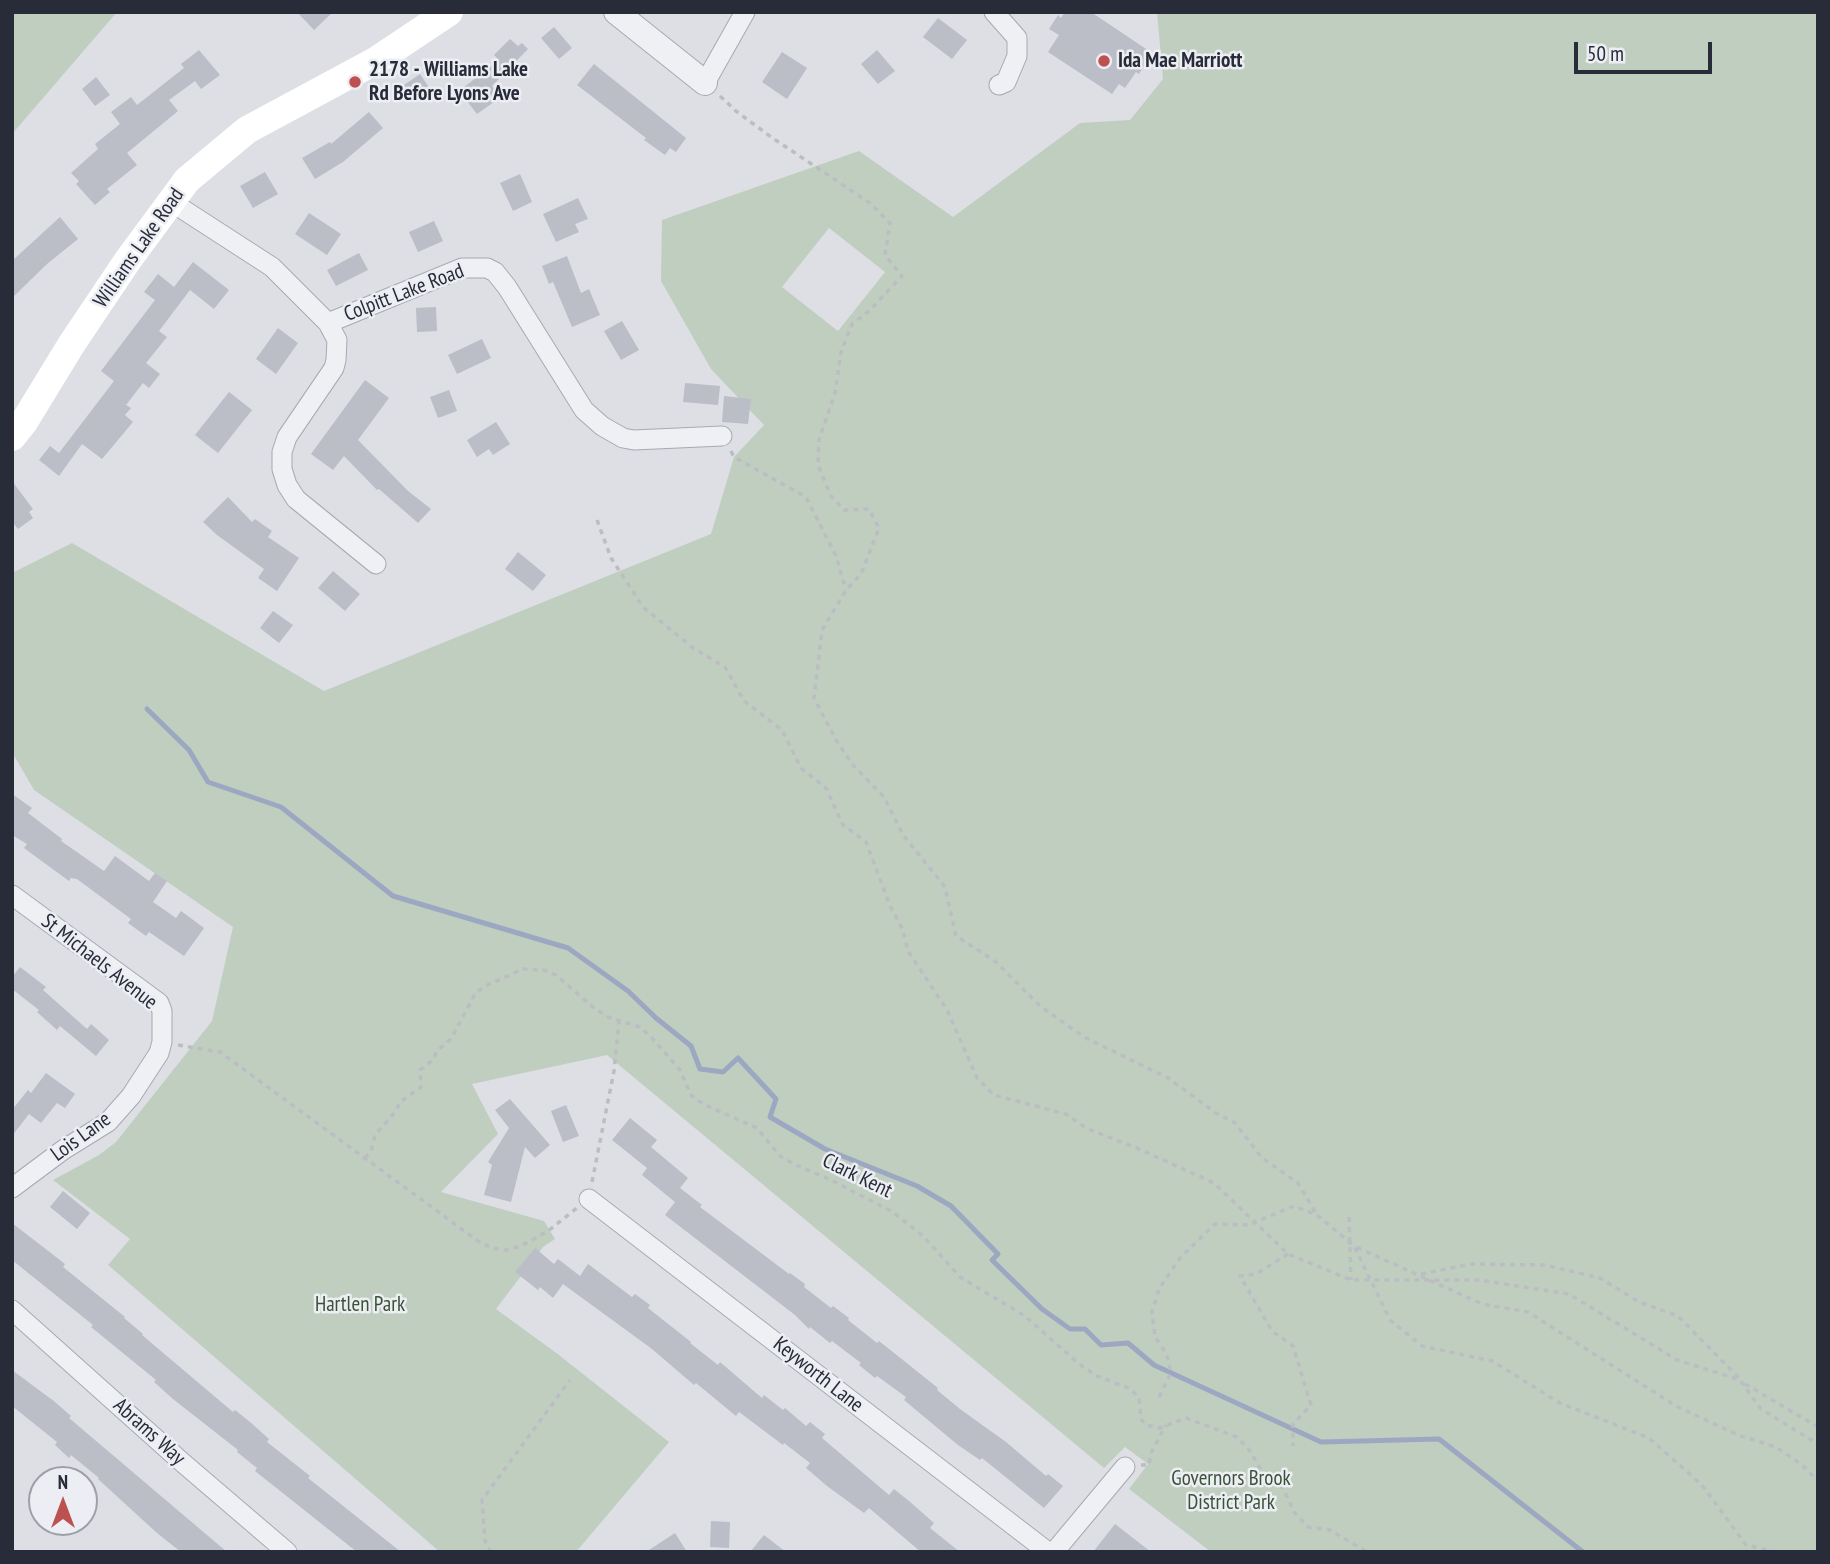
<!DOCTYPE html>
<html>
<head>
<meta charset="utf-8">
<style>
  body { margin:0 }
  #map { position:relative; width:1830px; height:1564px; overflow:hidden; background:#dddfe5; font-family:"PT Sans Narrow",sans-serif }
  canvas { display:block }
  .frame { position:absolute; inset:0; border:14px solid #282c39; pointer-events:none }
  .north { position:absolute; left:28px; top:1466px; width:70px; height:70px; box-sizing:border-box; background:#eceef3; border:2px solid #9ea0a9; border-radius:50%; rotate:0deg; font-size:19px; font-weight:700; line-height:28px; text-align:center; color:#282c39 }
  .north::after { content:''; display:block; margin:auto; width:24px; height:32px; background:#bc5150; clip-path:polygon(50% 0,100% 100%,50% 72%,0 100%) }
  .scale { position:absolute; left:1574px; top:42px; width:138px; height:32px; box-sizing:border-box; border:4px solid #282c39; border-top:0; padding-left:9px; font-size:21px; line-height:24px; white-space:nowrap; color:#282c39; -webkit-text-stroke:5px #eceef3; paint-order:stroke }
</style>
</head>
<body>
<div id="map">
<canvas width="1830" height="1564"></canvas>
<div class="frame"></div>
<div class="north">N</div>
<div class="scale">50 m</div>
</div>
<script>
const ctx = document.querySelector('canvas').getContext('2d');
ctx.lineJoin = 'round';
function paint(path, color) {
  ctx.fillStyle = color;
  ctx.fill(path, 'evenodd');
}
function poly(rows) {
  const path = new Path2D();
  for (const r of rows) {
    path.moveTo(r[0], r[1]);
    for (let i = 2; i < r.length; i += 2) path.lineTo(r[i], r[i + 1]);
  }
  return path;
}
function trace(path, color, width, dash) {
  ctx.strokeStyle = color;
  ctx.lineWidth = width;
  ctx.lineCap = dash ? 'butt' : 'round';
  ctx.setLineDash(dash || []);
  ctx.stroke(path);
}
function label(font, color, halo, rows, align = 'center') {
  ctx.font = font + ' "PT Sans Narrow",sans-serif';
  ctx.lineWidth = 5;
  ctx.setLineDash([]);
  ctx.textBaseline = 'middle';
  ctx.strokeStyle = halo;
  ctx.fillStyle = color;
  for (const [text, x, y, turn = 0] of rows) {
    ctx.save();
    ctx.translate(x, y);
    ctx.rotate((+turn || 0) * Math.PI / 180);
    ctx.textAlign = isNaN(turn) ? turn : align;
    if (halo) ctx.strokeText(text, 0, 0);
    ctx.fillText(text, 0, 0);
    ctx.restore();
  }
}
const green = poly([
  [12,12,117,12,12,134],
  [1157,12,1818,12,1818,1552,1211,1552,1129,1489,1148,1464,1125,1447,1104,1468,607,1055,472,1084,498,1134,441,1192,544,1221,555,1239,543,1247,496,1309,559,1355,669,1442,576,1552,440,1552,108,1265,130,1239,53,1180,99,1155,116,1142,212,1021,233,927,34,790,12,752,12,573,72,543,324,691,711,534,734,457,764,425,711,369,661,281,662,220,859,151,953,217,1080,123,1130,120,1163,79],
  [829,228,885,272,838,331,782,287]
]);
const stream = poly([
  [147,709,189,750,208,782,281,807,393,896,568,948,628,991,656,1018,691,1046,700,1069,723,1072,738,1058,776,1099,770,1117,825,1149,917,1186,951,1206,998,1254,992,1260,1042,1309,1070,1329,1085,1329,1101,1345,1128,1343,1154,1365,1321,1442,1439,1439,1583,1552]
]);
const building = poly([
  [297,12,333,12,314,30],
  [1065,12,1091,12,1152,53,1139,74,1136,72,1125,88,1119,84,1112,94,1048,52,1059,35,1049,29,1058,15,1061,18],
  [938,18,967,40,952,59,923,37],
  [554,27,572,48,559,59,541,38],
  [510,39,518,46,522,43,528,49,492,86,501,97,477,114,459,91,499,60,494,55],
  [199,50,220,75,201,89,195,81,169,100,178,111,127,153,137,165,107,189,110,192,95,205,76,184,79,181,71,173,98,149,95,144,120,124,111,112,131,97,137,105,184,68,181,64],
  [877,50,895,71,878,84,861,64],
  [782,52,807,68,787,99,762,82],
  [594,64,686,138,676,152,670,148,665,155,644,140,646,138,577,85],
  [420,74,432,92,416,103,404,85],
  [96,77,110,95,95,106,82,89],
  [369,112,383,128,343,162,315,179,302,158,330,142,331,144],
  [265,172,278,194,253,208,240,186],
  [520,174,532,202,513,211,500,183],
  [578,198,588,219,575,224,579,232,556,242,543,214],
  [309,213,341,234,327,255,295,234],
  [60,217,78,239,47,264,12,298,12,261],
  [434,221,443,241,418,252,409,232],
  [359,253,368,270,336,286,327,270],
  [567,256,581,293,589,289,600,315,572,327,553,282,549,284,542,266],
  [193,262,229,290,214,309,190,290,159,331,167,337,146,363,160,374,149,388,143,383,126,405,131,408,125,415,133,422,102,459,82,444,59,476,39,460,50,446,59,453,114,381,101,371,155,300,144,292,158,274,174,287],
  [436,307,437,331,417,332,416,308],
  [622,321,639,350,621,360,604,331],
  [278,328,298,343,276,374,256,359],
  [482,339,491,358,457,374,448,355],
  [365,380,389,398,358,440,408,491,431,509,418,523,379,489,377,490,344,456,333,470,311,454],
  [685,383,720,386,718,405,683,402],
  [449,390,457,411,438,418,430,397],
  [229,392,252,410,218,453,195,435],
  [724,396,751,399,748,424,722,422],
  [496,422,510,444,493,455,489,449,477,457,467,440],
  [12,481,33,509,29,512,33,518,18,529,14,524,12,525],
  [228,497,252,522,255,519,272,531,268,537,299,558,277,591,258,578,264,569,217,535,203,522],
  [518,552,546,575,533,591,505,569],
  [333,571,360,594,345,611,318,588],
  [273,611,293,625,279,643,260,628],
  [12,794,32,808,28,813,62,839,61,841,104,871,115,856,149,881,155,873,167,881,153,902,176,918,181,911,204,928,184,956,149,932,146,936,128,923,131,919,77,879,71,878,69,881,24,848,27,844,12,835],
  [20,967,46,987,43,990,87,1029,91,1024,109,1040,96,1056,60,1026,57,1030,37,1012,39,1010,12,989,12,977],
  [46,1073,75,1094,65,1108,57,1103,41,1123,29,1114,12,1136,12,1110,28,1090,31,1093],
  [510,1099,550,1145,535,1158,525,1147,511,1202,484,1195,492,1165,488,1162,509,1128,495,1110],
  [566,1105,579,1136,563,1142,551,1111],
  [630,1118,657,1140,651,1147,688,1178,680,1188,702,1205,700,1207,789,1274,790,1273,805,1284,804,1287,831,1308,833,1306,849,1318,848,1320,877,1343,879,1341,938,1388,937,1390,960,1409,1006,1442,1046,1476,1048,1474,1063,1486,1044,1508,982,1458,980,1460,958,1445,904,1400,906,1397,877,1376,875,1378,859,1365,861,1363,832,1341,830,1343,810,1327,809,1329,795,1315,665,1215,675,1202,642,1175,647,1168,612,1140],
  [63,1191,90,1213,77,1229,50,1207],
  [12,1223,65,1264,63,1267,125,1317,124,1318,143,1334,142,1335,233,1412,235,1410,250,1422,269,1439,267,1442,310,1476,308,1478,401,1552,357,1552,255,1471,257,1468,237,1452,238,1450,173,1399,154,1382,156,1380,91,1327,93,1325,12,1260],
  [535,1248,554,1264,558,1259,580,1276,588,1264,632,1297,635,1294,650,1305,648,1308,691,1342,690,1343,718,1365,720,1362,762,1398,764,1395,783,1410,785,1408,806,1426,810,1422,825,1434,822,1438,889,1495,894,1489,909,1501,934,1523,930,1528,960,1552,921,1552,869,1508,864,1513,827,1486,806,1468,810,1463,784,1443,783,1445,739,1412,736,1416,696,1383,694,1385,652,1349,563,1284,553,1298,540,1287,538,1290,515,1272],
  [12,1370,55,1402,71,1416,69,1418,227,1552,181,1552,157,1533,98,1479,99,1478,71,1455,69,1458,55,1445,57,1442,12,1406],
  [711,1521,730,1522,729,1548,710,1547],
  [1115,1524,1151,1552,1093,1552],
  [675,1533,687,1552,646,1552],
  [764,1535,786,1552,750,1552]
]);
const path = poly([
  [720,96,736,111,771,137,870,203,890,223,885,255,902,276,869,311,852,324,841,352,835,393,819,440,818,465,831,496,844,510,869,509,879,528,861,574,846,590,822,630,814,698,836,740,852,764,884,797,903,835,945,887,956,936,995,961,1040,1006,1084,1037,1168,1078,1216,1113,1235,1123,1262,1158,1298,1183,1317,1215],
  [731,451,734,457,806,497,836,556,846,590],
  [597,520,611,558,643,607,693,648,725,667,744,701,782,730,801,768,826,788,843,825,866,842,890,906,903,930,908,951,947,1010,977,1078,994,1095,1066,1114,1086,1128,1139,1149,1214,1183,1288,1254,1351,1280,1479,1280,1569,1294,1677,1360,1740,1380,1761,1409,1818,1444],
  [178,1045,220,1052,478,1241,492,1248,506,1250,521,1246,548,1231,577,1208],
  [365,1158,371,1151,375,1135,396,1111,400,1102,421,1087,420,1070,433,1060,437,1051,451,1039,475,994,485,986,523,969,544,970,556,975,594,1008,608,1017,640,1027,653,1039,680,1070,691,1095,703,1104,757,1128,780,1156,794,1164,829,1179,893,1212,924,1237,960,1277,1025,1316,1079,1364,1097,1376,1131,1389,1139,1399,1141,1419,1146,1425,1160,1428,1186,1418,1237,1437,1251,1452,1262,1472,1283,1488,1294,1512,1308,1527,1330,1530,1367,1552],
  [592,1182,614,1071,619,1021],
  [1349,1217,1351,1280],
  [1288,1254,1256,1274,1240,1276,1272,1331,1293,1346,1311,1405,1293,1424,1293,1446],
  [1421,1274,1472,1264,1545,1265,1600,1278,1639,1302,1678,1316,1740,1379],
  [1745,1384,1818,1427],
  [1159,1397,1171,1373,1167,1355,1155,1337,1152,1312,1159,1289,1180,1258,1215,1224,1248,1225,1294,1206,1317,1215,1354,1246],
  [1141,1465,1149,1465,1151,1453,1166,1425],
  [491,1552,485,1541,482,1500,570,1380],
  [1776,1552,1746,1545,1702,1485,1649,1438,1560,1403,1492,1361,1422,1346,1390,1320,1354,1246,1482,1304,1528,1312,1676,1406,1738,1435,1776,1447,1801,1464,1818,1481]
]);
const minor = poly([
  [994,12,1017,38,1017,56,1006,82,999,85],
  [705,83,745,12],
  [170,201,272,267,328,323,337,340,336,360,334,368,287,437,282,452,282,469,287,485,296,499,376,564],
  [328,323,462,268,487,268,495,272,507,287,584,410,602,426,623,438,634,440,722,436],
  [12,895,159,1003,162,1011,162,1042,159,1053,131,1096,108,1122,63,1150,12,1188],
  [589,1199,1048,1552],
  [12,1310,183,1463,287,1552],
  [1054,1552,1125,1467]
]);
const tertiary = poly([
  [616,12,705,83]
]);
const secondary = poly([
  [12,437,24,422,71,345,128,260,187,180,247,130,377,60,449,12]
]);
const markers = [
  [1104,61,7,"#bc5150"],
  [355,82,7,"#bc5150"]
];
const poiNames = [
  ["Ida Mae Marriott",1118,61],
  ["2178 - Williams Lake",369,70],
  ["Rd Before Lyons Ave",369,94]
];
const streetNames = [
  ["Williams Lake Road",139,248,-55],
  ["Colpitt Lake Road",404,293,-21],
  ["St Michaels Avenue",99,962,38],
  ["Lois Lane",81,1137,-36],
  ["Clark Kent",857,1176,26],
  ["Keyworth Lane",818,1375,38],
  ["Abrams Way",149,1432,42]
];
const parkNames = [
  ["Hartlen Park",360,1305],
  ["Governors Brook",1231,1479],
  ["District Park",1231,1503]
];
paint(green, '#c0cebf');
trace(stream, '#9ca8c1', 5);
paint(building, '#bbbdc7');
trace(minor, '#a7a9b1', 21);
trace(tertiary, '#a7a9b1', 26);
trace(path, '#bbbdc3', 3.5, [5, 5]);
trace(minor, '#eff0f4', 19);
trace(tertiary, '#eff0f4', 24);
trace(secondary, '#fff', 28);
for (const [x, y, r, color] of markers) {
  const dot = new Path2D();
  dot.arc(x, y, r, 0, 2 * Math.PI);
  ctx.fillStyle = color;
  ctx.fill(dot);
  trace(dot, '#eceef3', 2.5);
}
label('bold 21px', '#282c39', '#eceef3', poiNames, 'left');
label('21px', '#282c39', '#eceef3', streetNames);
label('21px', '#385337', '#eceef3', parkNames);
</script>
</body>
</html>
